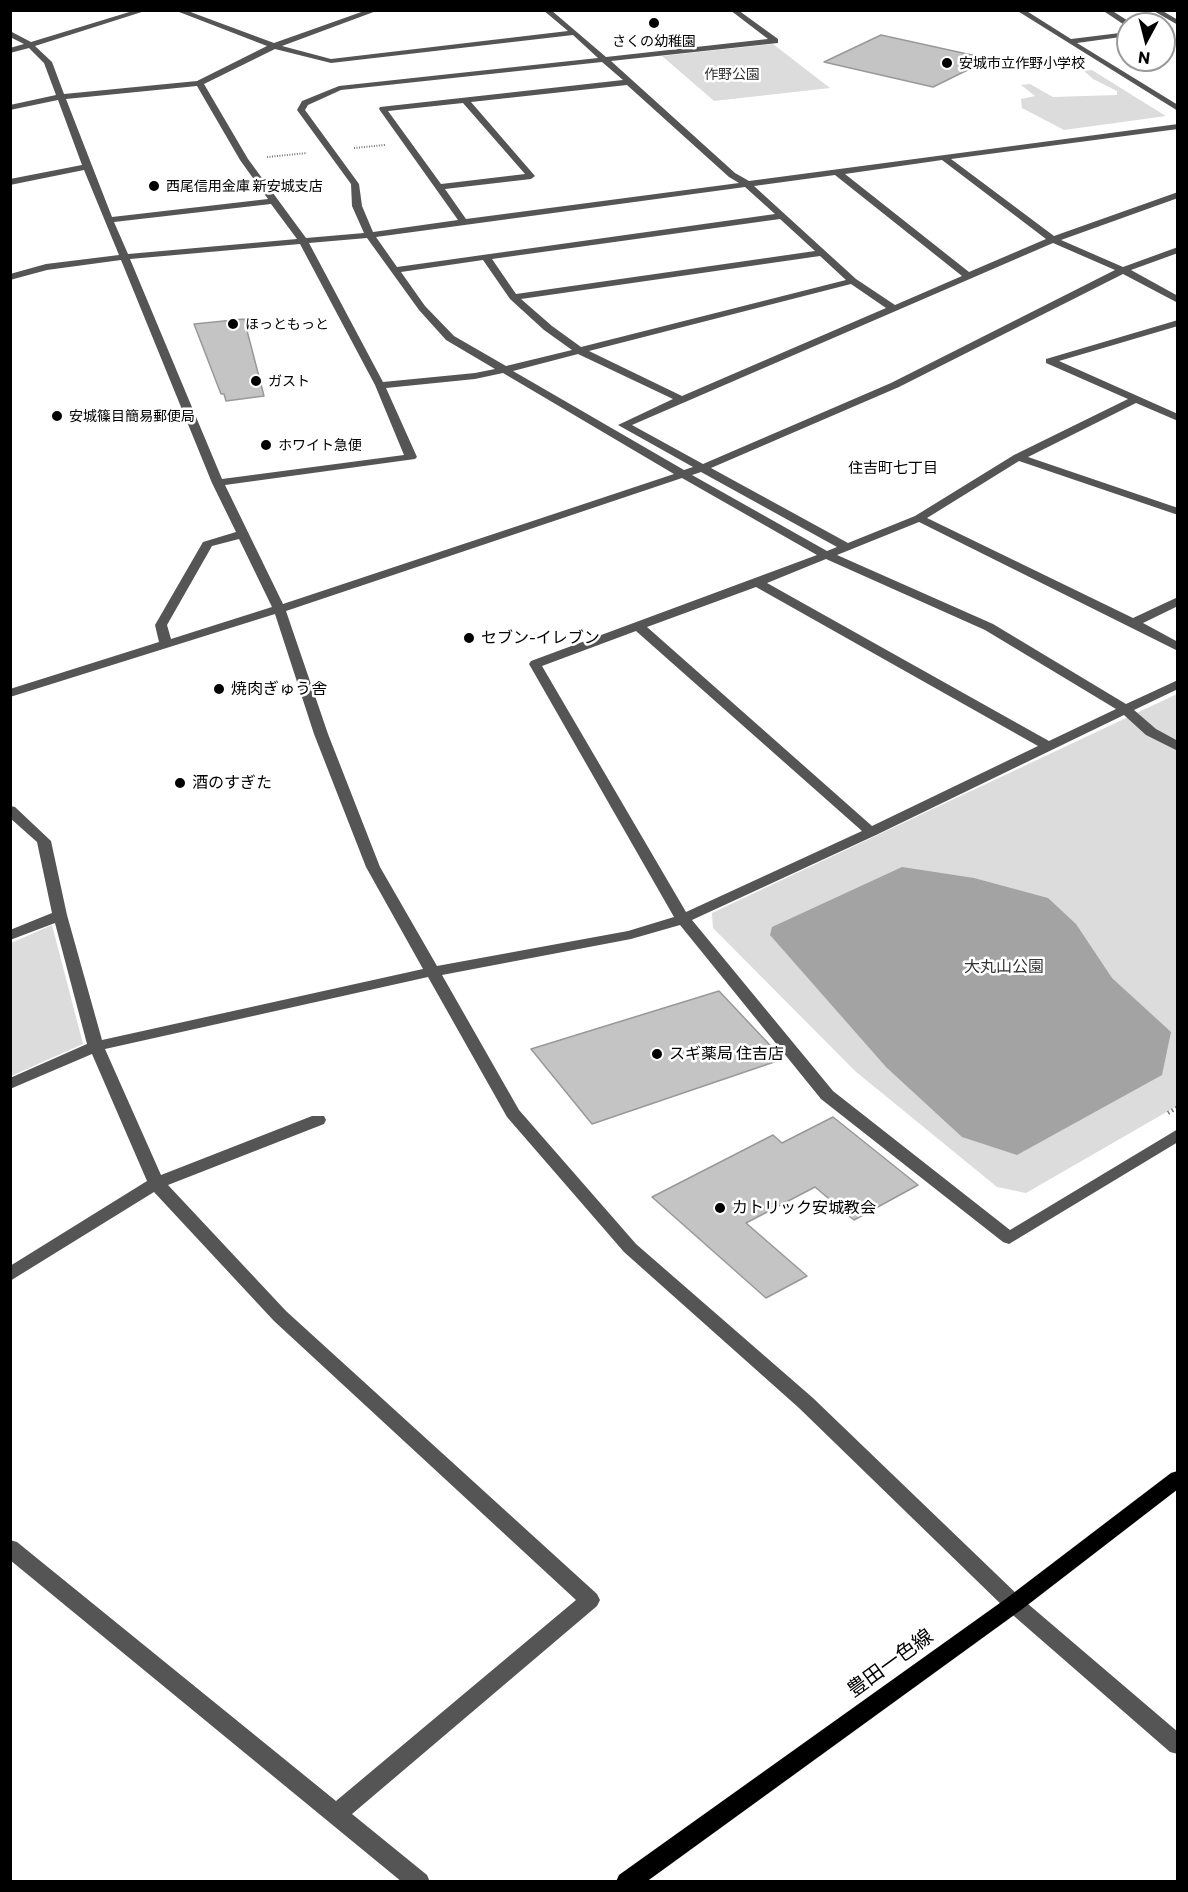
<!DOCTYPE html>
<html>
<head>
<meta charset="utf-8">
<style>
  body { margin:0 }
  #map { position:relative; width:1188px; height:1892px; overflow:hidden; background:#fff; font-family:Commissioner,sans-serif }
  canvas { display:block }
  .frame { position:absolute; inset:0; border:12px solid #000; pointer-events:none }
  .north { position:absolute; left:1116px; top:12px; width:60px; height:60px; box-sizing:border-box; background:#fff; border:2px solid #999; border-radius:50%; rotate:187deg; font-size:16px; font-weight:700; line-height:24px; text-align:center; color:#000 }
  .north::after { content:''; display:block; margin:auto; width:21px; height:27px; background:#000; clip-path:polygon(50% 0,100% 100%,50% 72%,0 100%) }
</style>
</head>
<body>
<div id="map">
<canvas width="1188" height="1892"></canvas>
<div class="frame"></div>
<div class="north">N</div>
</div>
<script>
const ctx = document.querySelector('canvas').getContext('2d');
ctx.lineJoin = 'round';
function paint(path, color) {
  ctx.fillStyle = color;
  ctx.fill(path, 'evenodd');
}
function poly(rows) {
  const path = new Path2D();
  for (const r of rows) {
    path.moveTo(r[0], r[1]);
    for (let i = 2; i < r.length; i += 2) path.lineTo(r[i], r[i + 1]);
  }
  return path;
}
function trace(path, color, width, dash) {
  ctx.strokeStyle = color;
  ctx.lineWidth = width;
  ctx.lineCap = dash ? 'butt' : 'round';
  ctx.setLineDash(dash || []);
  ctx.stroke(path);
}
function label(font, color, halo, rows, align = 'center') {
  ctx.font = font + ' Commissioner,"Noto Sans JP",sans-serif';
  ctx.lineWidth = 5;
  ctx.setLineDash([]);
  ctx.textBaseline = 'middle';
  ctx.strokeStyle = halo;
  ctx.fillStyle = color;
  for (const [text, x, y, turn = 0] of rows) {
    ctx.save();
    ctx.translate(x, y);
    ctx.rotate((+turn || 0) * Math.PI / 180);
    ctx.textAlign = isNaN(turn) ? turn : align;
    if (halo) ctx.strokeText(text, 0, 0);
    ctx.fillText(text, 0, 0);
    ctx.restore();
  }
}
const green = poly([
  [773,44,830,88,714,101,662,56],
  [1092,70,1140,100,1166,116,1064,130,1022,108,1021,99,1035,96,1021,85,1030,84,1053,97,1117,95,1117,91,1093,79,1084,71],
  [1177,694,1177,1106,1026,1193,997,1187,855,1071,713,928,712,913],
  [52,925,83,1044,11,1076,11,943]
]);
const water = poly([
  [902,867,974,878,1048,898,1076,924,1112,978,1171,1032,1162,1075,1017,1155,962,1137,886,1067,770,935,772,927]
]);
const building = poly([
  [881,35,990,59,933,87,824,62,881,35],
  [244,319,264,396,226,401,224,394,221,394,194,324,244,319],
  [719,991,783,1059,592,1124,531,1049,719,991],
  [833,1117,918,1185,854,1220,815,1187,746,1223,807,1276,766,1298,652,1197,773,1135,782,1143,833,1117]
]);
const pathFar1 = poly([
  [354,148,385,145],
  [267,157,307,153]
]);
const path = poly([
  [1168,1113,1178,1107]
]);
const minor = poly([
  [136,10,148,10,35,46,52,62,64,94,197,81,267,46,174,10,185,10,274,43,367,10,379,10,282,46,331,59,568,31,543,10,551,10,606,57,768,39,730,10,738,10,778,39,778,43,611,61,735,173,749,181,1178,124,1178,129,951,159,1054,236,1178,192,1178,198,1061,240,1123,267,1178,247,1178,253,1131,270,1178,296,1178,303,1123,274,899,387,711,468,848,543,915,516,1014,455,1128,399,1046,363,1046,359,1178,320,1178,326,1059,361,1178,414,1178,421,1136,403,1028,457,1178,508,1178,515,1019,461,927,518,1133,618,1178,597,1178,606,1143,623,1178,642,1178,651,919,522,837,555,993,624,1126,704,1178,680,1178,689,1134,710,1156,729,1178,741,1178,751,1146,735,1124,715,876,835,692,920,833,1091,1010,1230,1178,1129,1178,1142,1009,1244,1003,1242,821,1099,680,925,631,939,442,975,519,1110,636,1244,813,1398,1021,1598,1178,1732,1178,1754,1170,1752,1007,1610,799,1408,624,1252,507,1117,428,977,105,1049,161,1175,312,1116,324,1116,326,1120,324,1124,168,1185,286,1311,597,1594,600,1600,597,1606,352,1814,427,1875,430,1882,402,1882,10,1560,10,1540,17,1542,336,1801,576,1600,274,1321,154,1192,10,1281,10,1266,147,1181,92,1054,10,1089,10,1078,87,1044,55,923,10,940,10,930,52,913,37,842,10,818,10,806,15,807,51,841,67,915,102,1040,423,969,366,867,314,734,275,614,10,697,10,689,159,642,155,625,203,542,236,532,212,483,121,260,47,270,10,280,10,274,46,264,119,255,84,170,10,185,10,179,82,165,58,100,10,110,10,105,56,95,44,63,29,48,10,53,10,48,24,44,10,37,10,31,31,42,136,10],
  [573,35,598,58,339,86,302,101,297,110,351,184,352,206,364,233,306,238,248,159,204,84,275,49,331,63,573,35],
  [602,62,623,80,380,107,379,109,458,220,373,232,362,206,359,184,305,110,308,105,341,90,602,62],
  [627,85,729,177,739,183,466,219,445,189,531,179,535,176,471,102,627,85],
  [197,86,240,160,268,199,112,217,66,99,197,86],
  [463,103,525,174,441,184,388,111,463,103],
  [942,160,1046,239,969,272,845,174,942,160],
  [835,175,962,276,895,305,856,279,754,186,835,175],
  [745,187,775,214,397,267,376,237,745,187],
  [271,204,297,239,128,254,114,222,271,204],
  [780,219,815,251,516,294,492,259,780,219],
  [367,238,419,310,446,340,495,369,475,373,383,382,309,243,367,238],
  [1053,243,1115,270,891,383,703,464,632,425,1053,243],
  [300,244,375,385,404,455,222,479,130,259,300,244],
  [820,256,846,280,581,347,552,326,521,299,820,256],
  [483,260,510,299,544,330,572,350,506,366,454,336,425,306,401,272,483,260],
  [851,284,886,308,682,396,589,351,851,284],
  [578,354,673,399,618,425,693,467,684,470,513,371,578,354],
  [503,373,674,474,283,604,225,485,415,459,417,457,386,388,475,379,503,373],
  [701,472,837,547,827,551,692,475,701,472],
  [682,478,817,555,531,661,529,664,674,917,628,931,437,966,380,867,328,734,286,611,682,478],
  [239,539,272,607,171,639,167,625,212,546,239,539],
  [826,559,985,630,1116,709,1049,741,767,583,826,559],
  [756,587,1038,746,872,826,647,627,756,587],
  [636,631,862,831,686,912,542,666,636,631],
  [1016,10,1025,10,1071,39,1128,32,1128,36,1077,43,1178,105,1178,111,1016,10],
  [1102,10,1111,10,1133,24,1126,26,1102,10],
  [1152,10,1161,10,1178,20,1178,25,1152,10]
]);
const major = poly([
  [1178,1471,1178,1489,1021,1610,646,1882,616,1882,619,1875,1007,1598,1171,1473,1178,1471]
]);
const markers = [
  [654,23,6,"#000"],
  [947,63,6,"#000"],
  [154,186,6,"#000"],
  [233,324,6,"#000"],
  [256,381,6,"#000"],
  [57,416,6,"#000"],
  [266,445,6,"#000"],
  [469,638,6,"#000"],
  [219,689,6,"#000"],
  [180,783,6,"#000"],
  [657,1054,6,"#000"],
  [720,1208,6,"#000"]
];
const farPoinames = [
  ["さくの幼稚園",654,41,"center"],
  ["安城市立作野小学校",959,63],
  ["西尾信用金庫 新安城支店",166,186],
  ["ほっともっと",245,324],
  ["ガスト",268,381],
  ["安城篠目簡易郵便局",69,416],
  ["ホワイト急便",278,445]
];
const farParknames = [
  ["作野公園",732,74]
];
const farNeighbourhoodnames = [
  ["住吉町七丁目",893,468]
];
const poiNames = [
  ["セブン-イレブン",481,638],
  ["焼肉ぎゅう舎",231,689],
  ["酒のすぎた",192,783],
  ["スギ薬局 住吉店",669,1054],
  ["カトリック安城教会",732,1208]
];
const parkNames = [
  ["大丸山公園",1004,967]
];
const nearStreetnames = [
  ["豊田一色線",890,1663,-36]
];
paint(green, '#dcdcdc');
paint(water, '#a3a3a3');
paint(building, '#c4c4c4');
trace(building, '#999', 1.5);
trace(major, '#dbdbdb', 1);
trace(pathFar1, '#777', 2, [1, 1.5]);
trace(path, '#777', 4, [1.5, 3]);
paint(minor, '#555');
paint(major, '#000');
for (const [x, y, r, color] of markers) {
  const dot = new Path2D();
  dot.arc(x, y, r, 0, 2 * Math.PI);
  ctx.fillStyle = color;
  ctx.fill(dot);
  trace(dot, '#fff', 2);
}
label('14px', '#000', '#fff', farPoinames, 'left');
label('14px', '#333', '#fff', farParknames);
label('15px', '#000', '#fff', farNeighbourhoodnames);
label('16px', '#000', '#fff', poiNames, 'left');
label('16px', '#333', '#fff', parkNames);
label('20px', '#000', '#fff', nearStreetnames);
</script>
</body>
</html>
